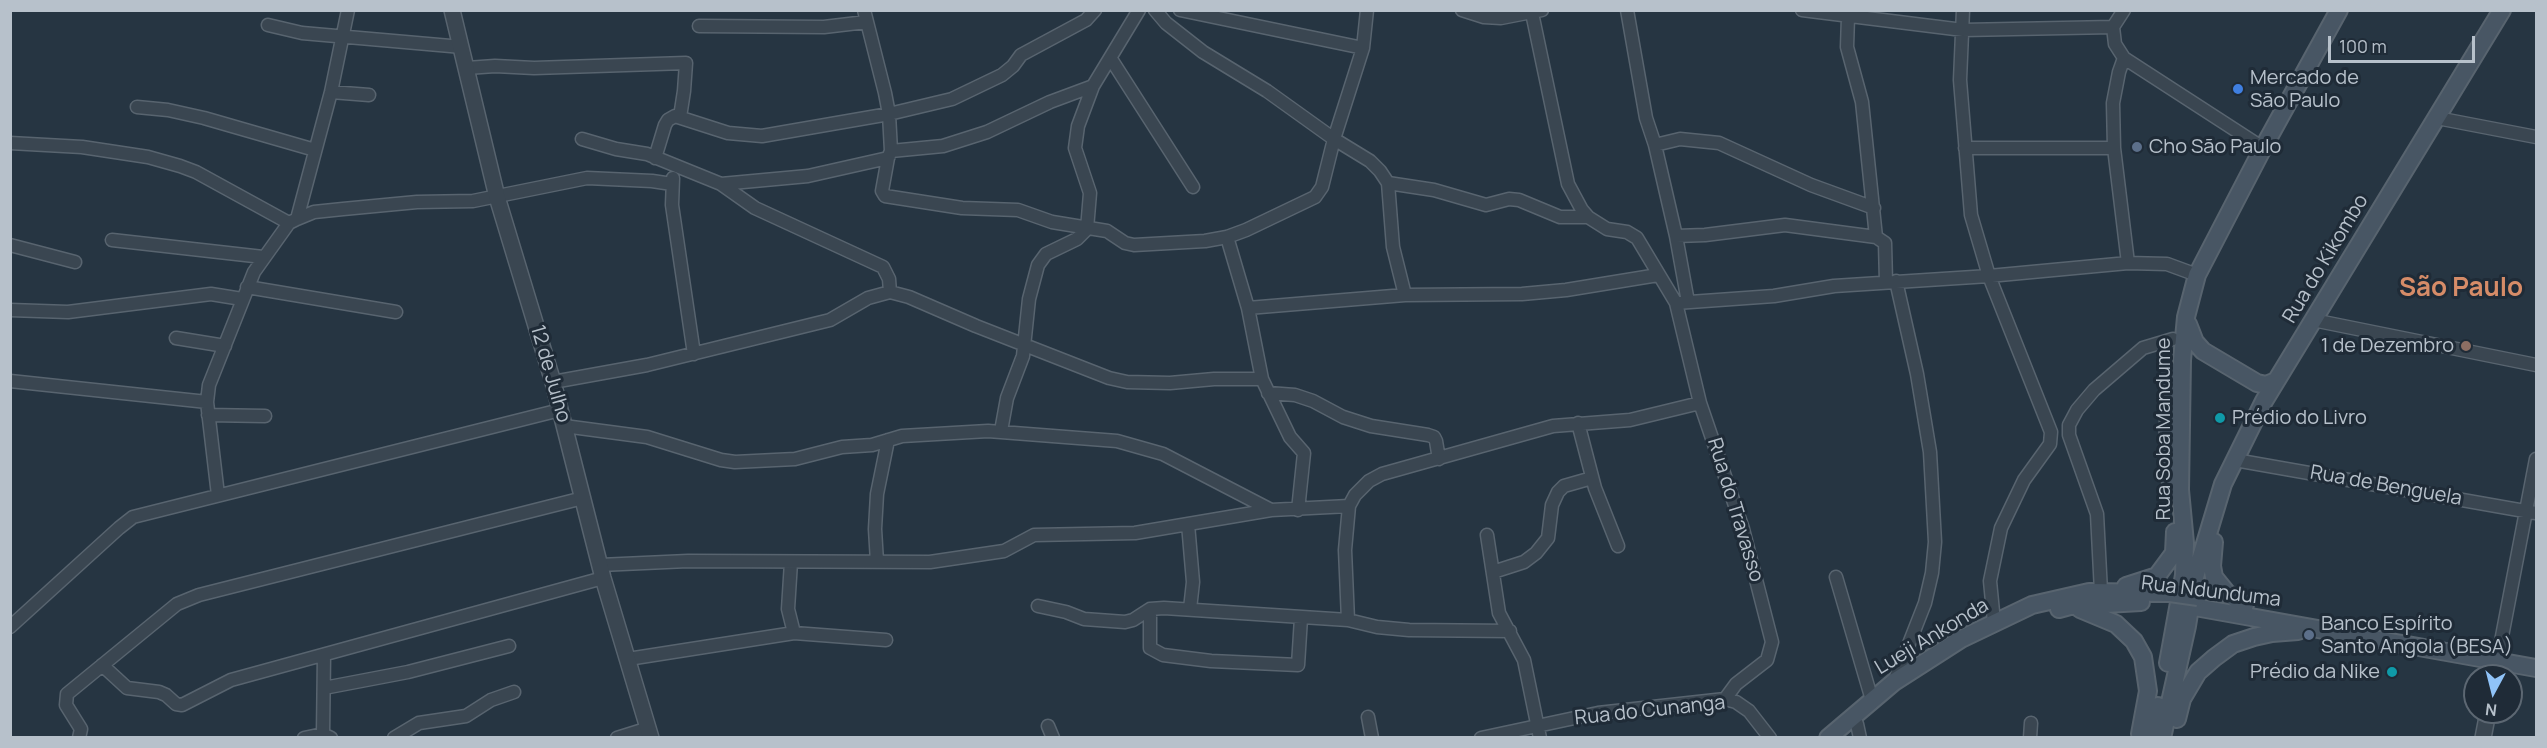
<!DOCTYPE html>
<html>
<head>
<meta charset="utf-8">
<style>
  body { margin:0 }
  #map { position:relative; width:2547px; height:748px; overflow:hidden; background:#263542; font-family:Manrope,sans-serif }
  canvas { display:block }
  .frame { position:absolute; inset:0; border:12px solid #b7c1cb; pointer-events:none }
  .north { position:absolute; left:2463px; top:664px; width:60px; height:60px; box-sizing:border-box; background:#1f2b37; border:2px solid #5c6772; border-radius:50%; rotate:187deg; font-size:16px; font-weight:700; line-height:24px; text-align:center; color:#b7c1cb }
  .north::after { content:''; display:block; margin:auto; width:21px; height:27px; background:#90c3f8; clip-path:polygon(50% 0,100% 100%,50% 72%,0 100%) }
  .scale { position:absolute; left:2328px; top:36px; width:147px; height:27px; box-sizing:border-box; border:3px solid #b7c1cb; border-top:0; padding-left:8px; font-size:18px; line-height:21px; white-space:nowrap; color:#b7c1cb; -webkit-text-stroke:4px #1f2b37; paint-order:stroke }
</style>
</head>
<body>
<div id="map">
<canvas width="2547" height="748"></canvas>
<div class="frame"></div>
<div class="north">N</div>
<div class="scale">100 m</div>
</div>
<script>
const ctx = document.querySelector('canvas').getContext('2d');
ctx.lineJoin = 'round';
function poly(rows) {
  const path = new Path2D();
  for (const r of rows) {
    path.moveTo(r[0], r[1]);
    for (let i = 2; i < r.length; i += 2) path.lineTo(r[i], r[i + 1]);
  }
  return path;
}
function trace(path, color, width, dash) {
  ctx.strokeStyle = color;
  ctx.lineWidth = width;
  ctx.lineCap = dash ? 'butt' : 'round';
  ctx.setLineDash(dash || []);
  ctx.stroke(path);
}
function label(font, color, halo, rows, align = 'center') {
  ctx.font = font + ' Manrope,sans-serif';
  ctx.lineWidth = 6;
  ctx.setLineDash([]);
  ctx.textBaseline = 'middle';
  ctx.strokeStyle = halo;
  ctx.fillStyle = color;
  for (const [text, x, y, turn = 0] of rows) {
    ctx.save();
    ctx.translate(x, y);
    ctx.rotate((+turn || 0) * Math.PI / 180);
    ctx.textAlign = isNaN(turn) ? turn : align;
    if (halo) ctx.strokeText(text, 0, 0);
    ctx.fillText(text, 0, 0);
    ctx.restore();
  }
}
const minor = poly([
  [864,10,885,93,889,114,891,151],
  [1180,10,1363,48,1367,10],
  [1462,10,1484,17,1501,18,1542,10],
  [1627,10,1646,118,1655,145,1676,236,1688,302],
  [1802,10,1963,30,2113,27],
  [1963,10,1960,80,1971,215,1989,276,2051,432,2050,444,2024,480,2001,528,1990,581,1994,622],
  [2124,10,2113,27,2115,44,2124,58,2263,148],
  [1532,13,1568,184,1582,210,1588,217,1607,229,1627,232,1637,238,1676,303,1700,403,1743,529,1772,642,1767,660,1736,684,1725,699],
  [268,25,302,33,462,47],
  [699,26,824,27,866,22],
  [1363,48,1334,139,1370,161,1380,171,1388,183,1393,247,1405,295],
  [2124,58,2119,72,2113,103,2114,148,2128,263],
  [1111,59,1193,187],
  [467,68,495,66,534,68,686,63,684,91,680,117],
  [331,92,369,95],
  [137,107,168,110,204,118,315,150],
  [2437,118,2536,137],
  [582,139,616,149,647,154,721,184,755,208,883,267,889,279,890,292],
  [10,143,82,147,148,157,180,166,196,172,289,223],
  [1655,145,1680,139,1719,143,1811,185,1874,208],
  [1965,148,2114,148],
  [655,158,665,125,668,120,675,116,728,133,762,136,889,114,952,99,1002,75,1013,66,1021,55,1086,20,1095,10],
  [888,158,882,191,885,196,962,208,1018,210,1052,222,1107,231,1125,243,1134,245,1205,241,1227,237,1246,230,1315,197,1322,187,1334,139,1267,91,1203,52,1166,23,1155,10],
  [673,178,672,205,694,354],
  [1388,183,1434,190,1486,205,1509,199,1519,200,1560,217,1588,217],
  [721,184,808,176,888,158,891,151,943,146,987,132,1050,102,1093,86,1139,10],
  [297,219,314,212,343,209,417,202,473,201,587,178,652,181,672,184],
  [1676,236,1705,235,1785,225,1876,237,1862,102,1847,47,1848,17],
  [1227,237,1248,308,1262,379,1290,437,1304,453,1298,510],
  [1876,237,1885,243,1886,282],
  [112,240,263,257],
  [10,245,75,262],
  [247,287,396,312],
  [1676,303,1774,296,1834,286,1989,276,2128,263,2167,264,2197,275],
  [1248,308,1405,295,1522,294,1566,290,1658,275],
  [10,310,68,312,211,294,242,299],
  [2313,320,2536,365],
  [176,338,225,346],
  [10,381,207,402],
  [553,382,647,365,830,320,868,298,890,292,909,297,976,326,1109,378,1127,382,1170,383,1214,379,1262,379],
  [1268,393,1295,395,1313,401,1343,417,1371,426,1428,435,1434,437,1436,441,1439,459],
  [208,415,265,416],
  [1578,423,1595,488,1618,546],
  [564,426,647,437,721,460,735,462,795,459,842,447,872,445,902,436,988,431,1117,441,1163,454,1271,510],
  [1001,431,1007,398,1023,356,1029,299,1038,265,1046,254,1077,239,1087,229,1090,193,1075,148,1078,126,1093,86],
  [2235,460,2536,513],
  [218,495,207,402,209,385,254,272,289,223,297,219,331,92,348,10],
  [1188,524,1193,582,1190,609],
  [1487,535,1499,613,1524,660,1540,738],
  [791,562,788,609,794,633],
  [877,562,875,529,877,494,888,440],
  [600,565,688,561,930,562,1004,551,1034,535,1135,533,1271,510,1349,506],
  [1493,572,1524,562,1536,553,1548,538,1552,505,1558,492,1564,486,1592,478],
  [1836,577,1872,700],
  [2101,592,2097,514,2069,435,2069,425,2077,410,2094,390,2143,348,2173,339],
  [1038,606,1066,612,1084,619,1125,622,1133,620,1150,609,1164,608,1348,620,1345,550,1349,506,1355,495,1369,481,1382,474,1553,426,1630,420,1700,403],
  [1150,609,1150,648,1163,655,1211,661,1298,665,1301,618],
  [1348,620,1377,627,1409,630,1510,631],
  [10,627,119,528,133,517,560,410],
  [2499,652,2536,459],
  [628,659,794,633,886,640],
  [102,665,127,688,159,692,166,695,176,704,182,705,231,680,603,578],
  [1894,682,1925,603,1932,573,1935,542,1930,452,1917,374,1896,281],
  [324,688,408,672,509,646],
  [1368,717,1372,738],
  [1857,724,1860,738],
  [1048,726,1053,738],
  [323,734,324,655],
  [79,738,81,729,66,705,67,694,177,604,199,595,583,498],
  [304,738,323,734,331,738],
  [394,738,419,723,466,716,491,700,514,692],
  [617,738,649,728],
  [1481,738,1598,713,1725,699,1736,702,1749,711,1770,738],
  [2030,738,2031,723]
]);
const tertiary = poly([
  [452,10,497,197,553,382,603,578,651,738],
  [2495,676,2499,652],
  [2483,738,2488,712]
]);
const secondary = poly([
  [2188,324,2195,342,2203,351,2257,383,2266,385,2276,381],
  [2171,489,2168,430,2171,371],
  [2214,542,2212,566,2214,577,2227,593,2245,605],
  [2126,586,2157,576,2174,553,2175,532],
  [2195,607,2536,668],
  [2059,609,2070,606,2141,602],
  [2080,609,2116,624,2134,641,2143,657,2148,691,2140,734],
  [2168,663,2184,575,2185,543,2180,490,2182,360,2186,317,2197,275,2263,148,2339,10],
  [2177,719,2182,699,2198,672,2214,658,2233,644,2254,637,2272,633,2298,631],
  [1828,738,1894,682,1961,639,2032,605,2089,592,2170,593],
  [2150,738,2158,706],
  [2162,738,2187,626,2195,577,2223,484,2264,401,2502,10]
]);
const secondaryBridge = poly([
  [2170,593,2198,597]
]);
const markers = [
  [2238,89,6,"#3f7fe0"],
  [2137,147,6,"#5c6f8a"],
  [2466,346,6,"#8d6e63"],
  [2220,418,6,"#0f9aa8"],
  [2309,635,6,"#5c6f8a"],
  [2392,672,6,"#0f9aa8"]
];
const poiNames = [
  ["Mercado de",2250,78],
  ["São Paulo",2250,101],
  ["Cho São Paulo",2149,147],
  ["1 de Dezembro",2454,346,"right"],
  ["Prédio do Livro",2232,418],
  ["Banco Espírito",2321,624],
  ["Santo Angola (BESA)",2321,647],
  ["Prédio da Nike",2380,672,"right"]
];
const streetNames = [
  ["Rua do Kikombo",2326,259,-59],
  ["12 de Julho",550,374,74],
  ["Rua Soba Mandume",2164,429,-90],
  ["Rua de Benguela",2386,486,10],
  ["Rua do Travasso",1735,510,73],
  ["Rua Ndunduma",2211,592,7],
  ["Lueji Ankonda",1932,637,-31],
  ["Rua do Cunanga",1650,711,-6]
];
const districtNames = [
  ["São Paulo",2461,289]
];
trace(minor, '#58646f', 15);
trace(tertiary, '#58646f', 18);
trace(secondary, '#58646f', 20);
trace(minor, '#3a4651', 12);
trace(tertiary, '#3a4651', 15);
trace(secondary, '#485664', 16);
trace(secondaryBridge, '#58646f', 20, []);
trace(secondaryBridge, '#485664', 16);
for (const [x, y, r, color] of markers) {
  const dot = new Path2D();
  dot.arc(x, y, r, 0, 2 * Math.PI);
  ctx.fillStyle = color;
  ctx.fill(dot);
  trace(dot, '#1f2b37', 2);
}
label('20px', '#b7c1cb', '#1f2b37', poiNames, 'left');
label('20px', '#b7c1cb', '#1f2b37', streetNames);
label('bold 26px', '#d68c68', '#1f2b37', districtNames);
</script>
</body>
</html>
